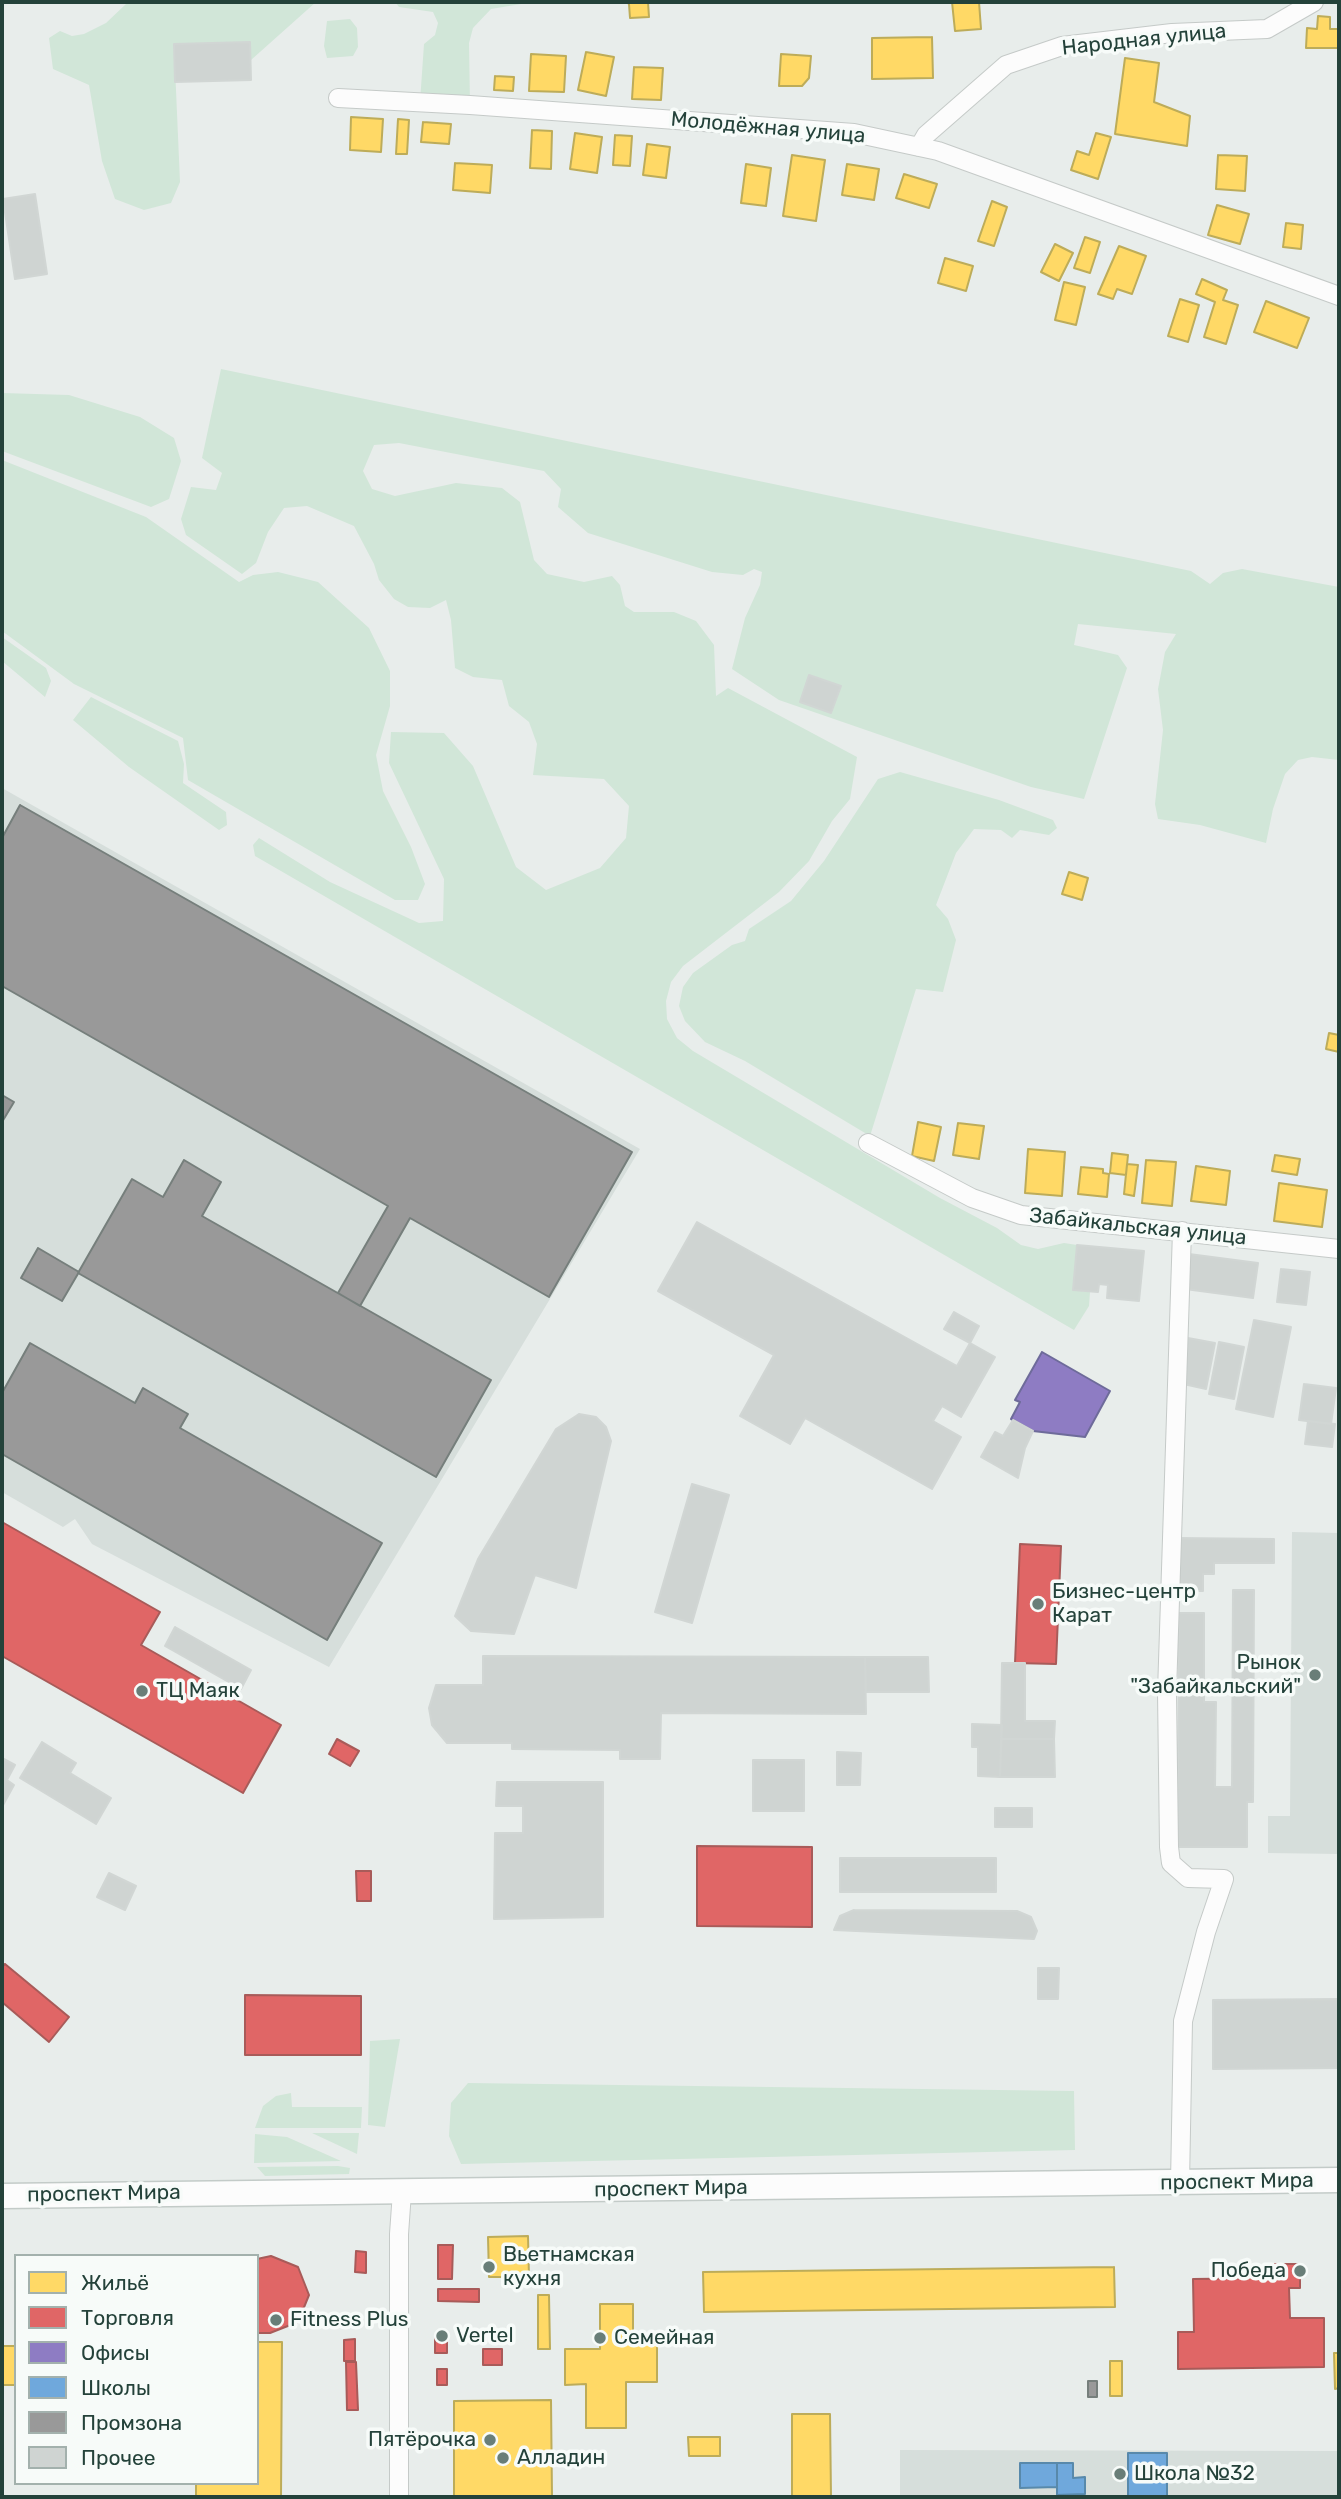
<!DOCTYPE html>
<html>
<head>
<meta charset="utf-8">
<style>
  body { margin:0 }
  #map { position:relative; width:1341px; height:2499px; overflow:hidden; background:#e8edeb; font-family:Rubik,sans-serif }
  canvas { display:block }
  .frame { position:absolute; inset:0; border:4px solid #24423a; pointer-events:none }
  .legend { position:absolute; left:14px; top:2254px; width:245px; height:231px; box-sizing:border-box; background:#f7fbf9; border:2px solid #a3b1ad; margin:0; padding:9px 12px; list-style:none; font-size:21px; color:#24423a }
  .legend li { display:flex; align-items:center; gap:14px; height:35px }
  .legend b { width:35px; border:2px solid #a3b1ad }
</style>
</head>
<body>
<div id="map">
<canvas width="1341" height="2499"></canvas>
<div class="frame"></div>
<ul class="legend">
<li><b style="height:19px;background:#ffd966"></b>Жильё</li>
<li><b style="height:19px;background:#e06666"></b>Торговля</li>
<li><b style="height:19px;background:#8e7cc3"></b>Офисы</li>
<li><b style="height:19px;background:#6fa8dc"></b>Школы</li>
<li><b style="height:19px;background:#999"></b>Промзона</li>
<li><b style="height:19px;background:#cfd4d2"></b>Прочее</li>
</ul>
</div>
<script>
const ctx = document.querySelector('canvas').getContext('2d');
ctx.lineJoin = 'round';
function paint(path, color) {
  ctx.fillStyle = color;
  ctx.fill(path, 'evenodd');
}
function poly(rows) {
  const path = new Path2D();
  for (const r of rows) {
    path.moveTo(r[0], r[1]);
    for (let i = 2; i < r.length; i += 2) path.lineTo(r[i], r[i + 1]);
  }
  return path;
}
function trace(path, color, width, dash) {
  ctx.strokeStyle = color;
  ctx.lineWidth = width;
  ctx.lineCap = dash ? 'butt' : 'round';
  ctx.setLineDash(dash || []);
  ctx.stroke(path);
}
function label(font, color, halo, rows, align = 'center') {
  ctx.font = font + ' Rubik,sans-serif';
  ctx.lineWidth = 7;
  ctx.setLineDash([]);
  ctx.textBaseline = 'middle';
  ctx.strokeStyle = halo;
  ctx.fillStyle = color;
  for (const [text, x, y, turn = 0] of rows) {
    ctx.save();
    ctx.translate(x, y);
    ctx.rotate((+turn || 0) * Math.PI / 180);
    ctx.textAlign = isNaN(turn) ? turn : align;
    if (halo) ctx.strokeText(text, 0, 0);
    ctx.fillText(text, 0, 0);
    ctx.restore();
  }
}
const built = poly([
  [2,788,640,1149,329,1667,92,1544,75,1519,63,1527,2,1492],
  [1292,1532,1339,1533,1339,1854,1268,1853,1268,1816,1290,1816],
  [900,2450,1339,2451,1339,2497,900,2497]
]);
const green = poly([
  [134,2,316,2,251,60,250,42,174,44,180,182,171,203,144,210,115,199,102,161,89,85,53,69,49,38,60,31,72,36,84,34,106,23,126,4],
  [395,2,533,2,491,9,473,28,469,43,470,105,420,102,424,44,435,35,438,23,433,12,399,7],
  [350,19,357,28,358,47,353,56,327,58,324,46,327,21],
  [221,369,1191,571,1210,584,1223,573,1242,569,1339,587,1339,760,1312,757,1298,760,1285,774,1273,809,1266,843,1200,825,1158,819,1155,804,1163,730,1158,689,1165,652,1176,634,1078,624,1074,645,1118,655,1127,668,1084,799,1031,787,779,700,732,669,745,618,760,585,762,572,754,569,743,575,712,572,588,533,558,507,561,489,544,471,399,443,374,445,363,471,372,489,395,496,456,483,502,488,520,502,534,560,547,574,584,582,612,576,620,585,625,606,634,612,674,612,696,621,714,645,716,696,728,688,857,757,850,799,832,821,809,861,779,892,683,966,671,982,666,1001,667,1019,677,1038,693,1051,940,1198,997,1228,1021,1245,1038,1249,1064,1243,1077,1245,1073,1290,1090,1292,1089,1306,1074,1330,255,856,253,845,259,838,330,882,419,923,443,921,444,879,389,763,391,732,444,733,473,766,516,867,546,890,600,868,626,838,629,806,604,779,533,775,537,744,529,722,509,706,502,680,473,677,455,668,451,620,446,600,430,608,408,607,394,599,379,580,374,564,354,526,307,506,284,508,268,532,256,563,242,574,186,535,181,519,191,487,216,490,222,473,202,458],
  [2,393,69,395,140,417,174,438,181,461,169,499,151,507,2,451],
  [2,460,146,517,239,582,253,575,278,572,318,582,369,628,390,671,390,706,376,755,383,791,411,847,425,884,418,900,395,900,188,780,183,738,74,684,2,631],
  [2,637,46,668,51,681,45,697,2,661],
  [91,697,178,741,184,764,183,783,226,812,227,825,219,830,129,767,73,720],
  [900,772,999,800,1053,820,1057,828,1049,835,1020,830,1012,838,1001,830,974,829,956,853,936,905,948,919,956,940,943,992,916,989,870,1136,745,1061,705,1042,685,1021,679,1006,683,987,693,973,732,945,745,941,749,929,791,901,824,861,878,779],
  [400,2039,385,2127,368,2125,370,2041],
  [468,2083,1074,2091,1075,2150,461,2164,449,2136,451,2103],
  [291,2093,292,2107,362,2107,361,2128,255,2128,263,2106,276,2096],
  [359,2133,357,2154,312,2133],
  [255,2134,287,2137,341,2161,254,2163],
  [338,2166,350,2168,349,2174,265,2176,257,2167]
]);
const homes = poly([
  [626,2,650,2,648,2,649,17,630,18,629,4,626,2],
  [952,2,979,2,981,29,955,31,952,2],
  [1318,16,1330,17,1330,29,1338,29,1338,48,1306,48,1307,28,1317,29,1318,16],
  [932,37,933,78,872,79,872,38,932,37],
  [586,52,614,57,606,96,578,90,586,52],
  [531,54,566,56,564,92,529,91,531,54],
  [781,54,811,56,809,78,802,86,779,86,781,54],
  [1125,58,1159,63,1154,102,1190,116,1187,146,1115,134,1125,58],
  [634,67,663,68,661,100,632,99,634,67],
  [495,76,514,77,513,91,494,90,495,76],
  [351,117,383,119,381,152,350,150,351,117],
  [398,119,409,120,407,154,396,154,398,119],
  [423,122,451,124,449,144,421,142,423,122],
  [532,130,552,131,551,169,530,168,532,130],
  [575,133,602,137,597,173,570,169,575,133],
  [1096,133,1111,137,1098,179,1071,170,1077,151,1089,155,1096,133],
  [615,135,632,136,630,166,613,165,615,135],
  [647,144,670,147,666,178,643,175,647,144],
  [792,155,825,160,816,221,783,216,792,155],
  [1218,155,1247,156,1245,191,1216,189,1218,155],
  [455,163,492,165,490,193,453,190,455,163],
  [746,164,771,168,766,206,741,203,746,164],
  [847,164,879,169,874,200,842,195,847,164],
  [904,174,937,184,929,208,896,198,904,174],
  [992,201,1007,207,994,246,978,241,992,201],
  [1217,205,1249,214,1240,244,1208,235,1217,205],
  [1286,223,1303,225,1301,249,1283,247,1286,223],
  [1085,237,1100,242,1090,273,1074,268,1085,237],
  [1055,244,1073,253,1059,281,1041,272,1055,244],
  [1119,246,1146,256,1132,294,1117,289,1113,299,1098,294,1119,246],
  [945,258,973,266,966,291,938,283,945,258],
  [1202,279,1227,290,1223,300,1238,305,1226,344,1204,337,1215,302,1196,294,1202,279],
  [1064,282,1085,287,1076,325,1055,320,1064,282],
  [1180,299,1199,305,1188,342,1168,336,1180,299],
  [1266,301,1309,318,1297,348,1254,332,1266,301],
  [1069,872,1088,878,1082,900,1062,894,1069,872],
  [1329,1033,1339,1035,1339,1052,1326,1049,1329,1033],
  [918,1122,941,1127,934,1161,912,1156,918,1122],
  [958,1123,984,1126,979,1159,953,1155,958,1123],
  [1028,1149,1065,1152,1062,1196,1025,1193,1028,1149],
  [1112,1153,1128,1155,1126,1175,1110,1173,1112,1153],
  [1275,1155,1300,1159,1297,1175,1272,1171,1275,1155],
  [1146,1160,1176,1162,1172,1206,1142,1203,1146,1160],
  [1127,1164,1138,1165,1134,1196,1124,1194,1127,1164],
  [1196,1166,1230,1171,1226,1205,1191,1201,1196,1166],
  [1081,1167,1103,1169,1103,1173,1109,1174,1107,1197,1078,1194,1081,1167],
  [1279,1183,1327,1190,1322,1227,1274,1221,1279,1183],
  [528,2236,529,2277,489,2277,488,2237,528,2236],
  [1114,2267,1115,2307,704,2312,703,2272,1114,2267],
  [538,2295,549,2295,550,2349,538,2349,538,2295],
  [600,2304,633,2304,633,2343,657,2343,657,2382,626,2382,626,2428,586,2428,586,2384,565,2385,565,2349,600,2349,600,2304],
  [257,2342,282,2342,281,2497,196,2497,196,2483,257,2483,257,2342],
  [2,2346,16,2346,16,2385,2,2385,2,2346],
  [1334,2353,1339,2353,1339,2388,1335,2389,1334,2353],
  [1110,2361,1122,2361,1122,2396,1110,2396,1110,2361],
  [551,2400,552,2497,454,2497,454,2401,551,2400],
  [792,2414,830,2414,831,2497,792,2497,792,2414],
  [688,2437,720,2437,720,2456,689,2456,688,2437]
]);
const shops = poly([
  [2,1522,160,1612,141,1645,281,1725,243,1793,2,1656,2,1522],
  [1020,1544,1061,1546,1056,1664,1015,1663,1020,1544],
  [337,1739,359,1751,350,1766,329,1754,337,1739],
  [697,1846,812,1847,812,1927,697,1926,697,1846],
  [356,1871,371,1871,371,1901,357,1901,356,1871],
  [5,1964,69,2017,49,2042,2,2002,2,1967,5,1964],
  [245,1995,361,1996,361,2055,245,2055,245,1995],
  [438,2245,453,2245,452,2279,438,2279,438,2245],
  [356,2251,366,2252,366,2273,355,2272,356,2251],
  [271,2256,298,2267,309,2295,298,2322,270,2333,257,2333,257,2259,271,2256],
  [1274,2264,1300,2264,1300,2288,1289,2288,1290,2318,1324,2318,1324,2367,1178,2369,1178,2332,1194,2332,1193,2279,1274,2278,1274,2264],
  [438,2289,479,2289,479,2302,438,2301,438,2289],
  [435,2336,447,2337,447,2353,435,2353,435,2336],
  [355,2339,355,2361,344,2361,344,2340,355,2339],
  [483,2349,502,2349,502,2365,483,2365,483,2349],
  [346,2362,356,2362,358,2410,347,2410,346,2362],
  [437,2369,447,2369,447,2385,437,2385,437,2369]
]);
const offices = poly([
  [1042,1352,1110,1391,1085,1437,1033,1431,1011,1419,1020,1402,1015,1400,1042,1352]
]);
const schools = poly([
  [1128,2453,1167,2453,1167,2497,1128,2497,1128,2453],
  [1020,2463,1057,2463,1057,2487,1020,2488,1020,2463],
  [1057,2463,1073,2463,1073,2478,1085,2477,1085,2494,1057,2495,1057,2463]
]);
const industry = poly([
  [20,805,632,1152,549,1297,410,1218,360,1306,338,1293,388,1206,2,986,2,838,20,805],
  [2,1095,14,1102,2,1122,2,1095],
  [184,1160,221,1182,202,1216,491,1380,436,1477,78,1273,132,1179,163,1197,184,1160],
  [38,1248,79,1272,62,1301,21,1278,38,1248],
  [30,1343,135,1403,143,1388,188,1414,180,1428,382,1543,327,1640,2,1454,2,1393,30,1343],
  [1088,2381,1097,2381,1097,2397,1088,2397,1088,2381]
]);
const building = poly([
  [250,42,251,80,175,82,174,44,250,42],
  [35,194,47,274,15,279,3,199,35,194],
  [809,675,841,686,831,713,800,702,809,675],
  [697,1222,957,1366,970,1343,995,1357,961,1417,942,1406,933,1421,961,1437,932,1489,805,1418,790,1444,740,1416,774,1355,658,1291,697,1222],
  [1077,1245,1144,1251,1139,1301,1107,1298,1108,1285,1099,1284,1098,1292,1073,1290,1077,1245],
  [1189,1254,1258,1263,1253,1298,1185,1289,1189,1254],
  [1281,1269,1310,1272,1306,1305,1277,1302,1281,1269],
  [954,1312,979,1326,970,1343,944,1329,954,1312],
  [1254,1320,1291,1327,1273,1417,1236,1409,1254,1320],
  [1188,1338,1215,1343,1206,1389,1179,1383,1188,1338],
  [1219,1342,1244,1347,1234,1399,1209,1394,1219,1342],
  [1304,1384,1336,1388,1331,1424,1299,1420,1304,1384],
  [579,1414,596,1417,606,1427,611,1441,576,1588,535,1575,514,1634,471,1631,455,1616,478,1559,556,1429,579,1414],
  [1013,1420,1033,1431,1025,1448,1018,1478,981,1457,995,1432,1003,1436,1013,1420],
  [1308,1421,1335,1424,1332,1447,1305,1444,1308,1421],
  [692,1484,729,1495,692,1623,655,1612,692,1484],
  [1176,1538,1274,1539,1274,1563,1214,1563,1214,1574,1203,1574,1203,1591,1176,1591,1176,1538],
  [1233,1590,1254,1590,1253,1802,1247,1802,1247,1847,1178,1847,1179,1613,1204,1613,1204,1702,1216,1702,1215,1787,1232,1787,1233,1590],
  [175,1627,251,1670,241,1689,165,1646,175,1627],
  [483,1656,865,1657,866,1714,661,1713,660,1759,620,1759,620,1750,512,1749,512,1743,447,1743,432,1725,429,1708,436,1685,483,1685,483,1656],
  [865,1657,928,1657,929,1692,866,1692,865,1657],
  [1002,1663,1025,1663,1025,1721,1055,1721,1054,1739,1001,1739,1002,1663],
  [972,1724,1002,1725,1000,1777,978,1776,978,1747,972,1747,972,1724],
  [1001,1739,1054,1739,1055,1777,1000,1777,1001,1739],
  [42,1742,76,1763,70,1773,111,1798,96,1824,20,1778,42,1742],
  [837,1752,861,1753,860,1785,837,1785,837,1752],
  [2,1758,15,1765,7,1780,14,1785,2,1807,2,1758],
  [753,1760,804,1760,804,1811,753,1811,753,1760],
  [497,1782,603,1782,603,1917,494,1919,495,1833,523,1833,523,1806,496,1806,497,1782],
  [995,1808,1032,1808,1032,1827,995,1827,995,1808],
  [840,1858,996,1858,996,1892,840,1892,840,1858],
  [109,1873,136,1886,125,1910,97,1897,109,1873],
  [854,1910,1017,1911,1031,1917,1037,1931,1034,1939,834,1930,840,1916,854,1910],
  [1038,1968,1059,1968,1058,1999,1038,1999,1038,1968],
  [1339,1999,1339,2068,1213,2069,1213,2000,1339,1999]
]);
const street = poly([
  [338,98,470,105,854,133,938,151,1339,296],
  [919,147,926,135,1006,65,1062,46,1172,33,1267,29,1314,2],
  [868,1143,972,1198,1021,1215,1339,1249],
  [1180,2183,1183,2021,1206,1932,1224,1879,1188,1878,1171,1863,1169,1847,1167,1692,1182,1231],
  [399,2497,399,2234,402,2192]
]);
const secondary = poly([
  [2,2196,1339,2180]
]);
const markers = [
  [1038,1604,7,"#697e78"],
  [1315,1675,7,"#697e78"],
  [142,1691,7,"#697e78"],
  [489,2267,7,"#697e78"],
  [1300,2271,7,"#697e78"],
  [276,2320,7,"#697e78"],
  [442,2336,7,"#697e78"],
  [600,2338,7,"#697e78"],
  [490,2440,7,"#697e78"],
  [503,2458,7,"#697e78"],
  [1120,2474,7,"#697e78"]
];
const streetNames = [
  ["Народная улица",1144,40,-6],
  ["Молодёжная улица",768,128,5],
  ["Забайкальская улица",1138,1227,6],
  ["проспект Мира",1237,2182,-1],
  ["проспект Мира",671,2189,-1],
  ["проспект Мира",104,2194,-1]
];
const poiNames = [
  ["Бизнес-центр",1052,1592],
  ["Карат",1052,1616],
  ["Рынок",1301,1663,"right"],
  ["\"Забайкальский\"",1301,1687,"right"],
  ["ТЦ Маяк",156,1691],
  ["Вьетнамская",503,2255],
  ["кухня",503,2279],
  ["Победа",1286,2271,"right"],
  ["Fitness Plus",290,2320],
  ["Vertel",456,2336],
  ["Семейная",614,2338],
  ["Пятёрочка",476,2440,"right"],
  ["Алладин",517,2458],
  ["Школа №32",1134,2474]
];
paint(built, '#d6dedb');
paint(green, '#d1e6d8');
paint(homes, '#ffd966');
trace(homes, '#bdac59', 2);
paint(shops, '#e06666');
trace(shops, '#a85b59', 2);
paint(offices, '#8e7cc3');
trace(offices, '#6e6b9a', 2);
paint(schools, '#6fa8dc');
trace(schools, '#5889ab', 2);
paint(industry, '#999');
trace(industry, '#767f7c', 2);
paint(building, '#cfd4d2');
trace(building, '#d1d6d4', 2);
trace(street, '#c5cac8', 20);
trace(secondary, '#c3cbc8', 27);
trace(street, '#fcfcfc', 18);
trace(secondary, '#fcfcfc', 24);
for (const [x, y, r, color] of markers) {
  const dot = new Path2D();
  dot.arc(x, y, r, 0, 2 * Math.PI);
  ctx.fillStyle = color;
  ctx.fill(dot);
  trace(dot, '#f7fbf9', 2.5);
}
label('21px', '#24423a', '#f7fbf9', streetNames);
label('21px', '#24423a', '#f7fbf9', poiNames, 'left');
</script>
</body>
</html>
